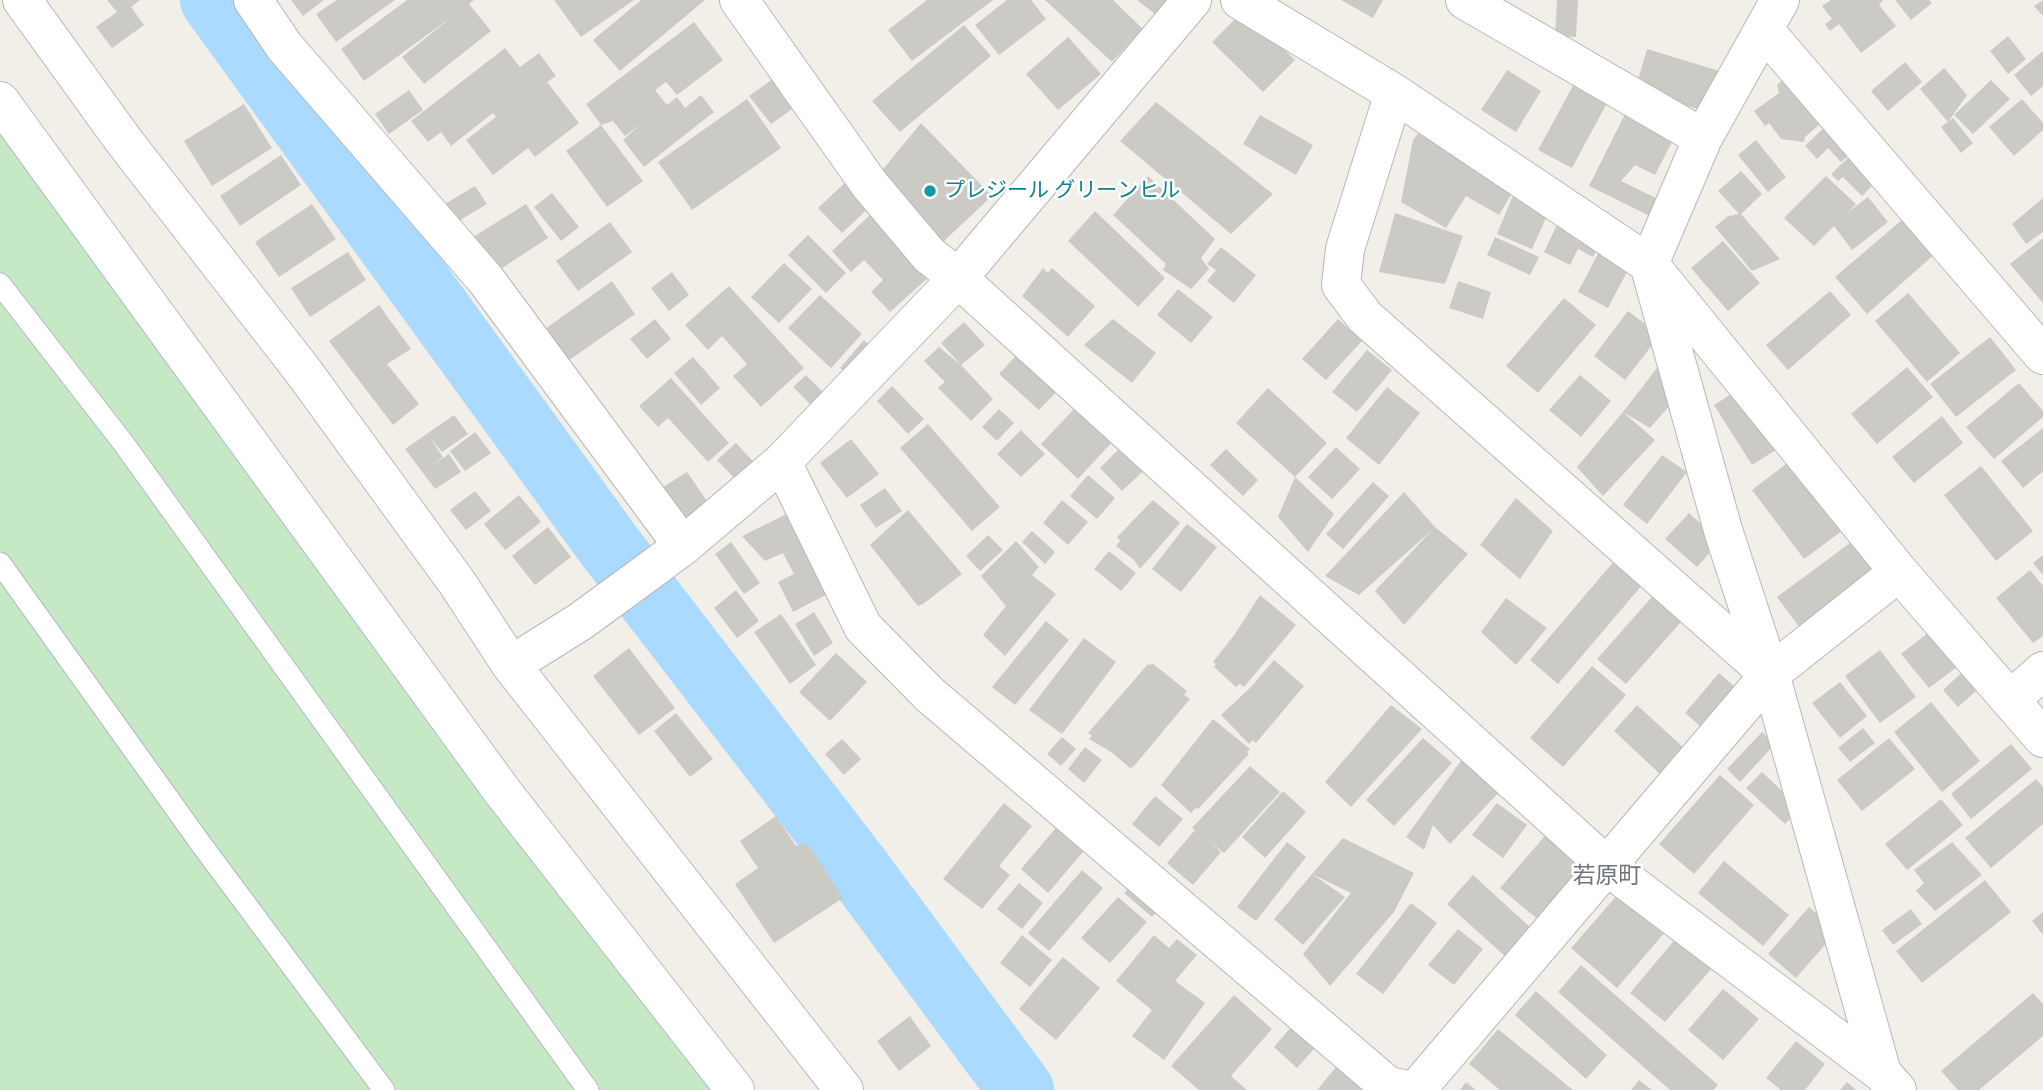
<!DOCTYPE html>
<html>
<head>
<meta charset="utf-8">
<style>
  body { margin:0 }
  canvas { display:block; background:#f1efe8 }
</style>
</head>
<body>
<canvas width="2043" height="1090"></canvas>
<script>
const ctx = document.querySelector('canvas').getContext('2d');
ctx.lineJoin = 'round';
function paint(path, color) {
  ctx.fillStyle = color;
  ctx.fill(path, 'evenodd');
}
function poly(rows) {
  const path = new Path2D();
  for (const r of rows) {
    path.moveTo(r[0], r[1]);
    for (let i = 2; i < r.length; i += 2) path.lineTo(r[i], r[i + 1]);
  }
  return path;
}
function trace(path, color, width, dash) {
  ctx.strokeStyle = color;
  ctx.lineWidth = width;
  ctx.lineCap = dash ? 'butt' : 'round';
  ctx.setLineDash(dash || []);
  ctx.stroke(path);
}
function label(font, color, halo, rows, align = 'center') {
  ctx.font = font + ' Rubik,"Noto Sans JP",sans-serif';
  ctx.lineWidth = 5;
  ctx.setLineDash([]);
  ctx.textBaseline = 'middle';
  ctx.strokeStyle = halo;
  ctx.fillStyle = color;
  for (const [text, x, y, turn = 0] of rows) {
    ctx.save();
    ctx.translate(x, y);
    ctx.rotate((+turn || 0) * Math.PI / 180);
    ctx.textAlign = isNaN(turn) ? turn : align;
    if (halo) ctx.strokeText(text, 0, 0);
    ctx.fillText(text, 0, 0);
    ctx.restore();
  }
}
const green = poly([
  [0,122,713,1090,0,1090]
]);
const river = poly([
  [213,0,610,547,860,872,1021,1090]
]);
const building = poly([
  [107,0,140,0,131,7,144,25,112,48,96,27,117,12],
  [291,0,324,0,303,16],
  [337,0,395,0,336,42,316,14],
  [407,0,474,0,469,4,491,31,424,84,402,57,453,16,364,81,341,49],
  [554,0,634,0,581,37],
  [641,0,705,0,620,71,593,40],
  [927,0,993,0,912,61,888,30],
  [1007,0,1031,0,1046,19,999,55,975,25],
  [1045,0,1113,0,1143,29,1112,62],
  [1137,0,1179,0,1163,20],
  [1341,0,1383,0,1373,18],
  [1557,0,1578,0,1576,37,1555,36],
  [1831,0,1883,0,1879,5,1896,26,1861,53,1839,24,1830,31,1825,24,1832,19,1822,6],
  [1895,0,1929,0,1932,3,1911,20],
  [2043,0,2043,16,2034,6],
  [1244,10,1295,60,1263,92,1212,42],
  [694,22,723,60,677,95,666,82,655,90,667,105,677,97,685,108,701,95,714,112,644,167,623,140,641,124,625,136,613,121,601,125,586,104],
  [964,25,991,56,900,132,872,101],
  [2008,36,2026,59,2008,74,1990,51],
  [1068,37,1101,74,1058,110,1026,74],
  [505,48,520,67,539,53,556,76,547,82,579,123,535,157,528,148,493,175,466,140,496,117,493,113,451,146,441,132,428,142,411,121],
  [1647,49,1726,73,1714,114,1635,90],
  [2043,51,2043,86,2031,96,2014,75],
  [1905,62,1922,82,1888,111,1871,91],
  [1798,67,1835,111,1805,137,1804,142,1781,139,1769,123,1765,126,1754,111,1779,93,1777,85],
  [1944,68,1967,95,1948,122,1920,89],
  [1507,70,1541,91,1516,132,1481,110],
  [777,76,799,104,771,124,749,96],
  [1991,80,2010,99,1973,134,1954,115],
  [1574,84,1607,103,1572,168,1538,150],
  [409,90,423,110,389,134,375,114],
  [747,99,781,148,692,210,658,162],
  [2022,99,2043,123,2043,130,2014,156,1989,127],
  [1156,102,1273,194,1231,234,1120,141],
  [244,104,272,148,212,186,184,141],
  [1626,112,1675,136,1655,175,1635,165,1621,181,1660,200,1652,217,1589,186],
  [1260,115,1313,145,1296,175,1243,144],
  [1953,118,1973,143,1961,153,1941,127],
  [1831,121,1861,145,1841,162,1828,148,1817,159,1805,146],
  [921,123,992,196,929,255,870,185],
  [601,125,643,181,607,207,566,151],
  [1421,129,1521,178,1499,215,1466,196,1446,228,1401,202,1413,140],
  [1756,140,1786,177,1768,192,1738,155],
  [281,155,301,185,240,226,220,196],
  [1849,157,1875,183,1862,196,1843,177,1838,181,1831,174],
  [1741,171,1762,194,1741,214,1780,259,1752,271,1715,227,1728,216,1739,214,1718,191],
  [1148,176,1215,239,1201,258,1209,269,1191,289,1163,270,1166,264,1113,215],
  [1826,176,1856,204,1847,213,1868,197,1888,222,1852,250,1834,226,1814,246,1784,218],
  [850,178,874,203,842,233,818,208],
  [475,186,487,204,457,222,445,204],
  [552,193,579,227,561,241,534,207],
  [1514,193,1550,209,1532,249,1497,234],
  [2043,198,2043,232,2026,244,2012,224],
  [312,204,336,239,279,277,255,242],
  [526,204,548,238,493,274,470,239],
  [1917,207,1936,253,1867,314,1835,277],
  [1564,210,1605,234,1593,257,1578,249,1570,265,1544,252],
  [1095,211,1165,278,1138,307,1068,241],
  [1395,213,1463,236,1445,284,1379,272],
  [871,214,930,276,890,312,871,292,883,280,864,260,851,272,832,251],
  [610,222,632,252,578,291,556,261],
  [808,235,846,273,826,293,788,255],
  [1495,237,1539,257,1530,275,1487,255],
  [2043,238,2043,303,2010,264],
  [1723,241,1760,283,1728,311,1691,268],
  [1603,244,1633,260,1608,308,1578,292],
  [1221,247,1256,275,1234,303,1207,281,1216,270,1207,264],
  [348,252,366,280,310,317,291,288],
  [784,263,812,289,779,323,751,297],
  [1043,268,1048,273,1052,268,1095,306,1068,337,1022,296],
  [672,272,689,295,669,311,651,288],
  [612,281,635,314,568,361,545,329],
  [1458,281,1491,292,1483,319,1449,308],
  [729,286,804,368,761,407,733,376,747,364,722,336,708,350,685,325],
  [1178,289,1213,317,1191,343,1157,315],
  [1830,291,1851,315,1788,370,1766,345],
  [1908,293,1960,353,1927,382,1875,321],
  [820,295,862,334,831,368,788,328],
  [1564,298,1596,325,1538,393,1506,366],
  [379,305,411,349,387,364,419,404,393,425,329,341],
  [1628,311,1660,335,1625,380,1594,356],
  [655,319,671,339,647,359,630,339],
  [1113,319,1156,353,1132,383,1084,345],
  [1338,319,1362,341,1326,380,1302,359],
  [964,322,985,345,961,365,993,399,971,421,938,388,945,382,924,361,939,347,961,365,941,343],
  [1990,337,2016,370,1956,417,1930,384],
  [864,340,876,351,852,378,840,368],
  [1024,347,1064,384,1039,410,999,374],
  [1367,350,1392,370,1357,412,1332,392],
  [693,357,720,388,701,405,674,373],
  [1907,367,1933,397,1877,444,1851,414],
  [1657,368,1684,389,1650,428,1623,412],
  [806,375,831,400,818,412,793,387],
  [1580,375,1611,401,1581,437,1549,410],
  [671,378,729,443,708,462,668,418,658,427,639,406],
  [2019,383,2043,411,2043,417,1994,459,1966,427],
  [892,386,924,419,908,434,877,401],
  [1387,387,1420,413,1379,465,1346,438],
  [1268,388,1327,443,1295,477,1334,514,1308,552,1278,517,1295,477,1236,423],
  [1741,388,1779,448,1752,465,1714,405],
  [1076,407,1113,441,1078,479,1041,444],
  [999,409,1014,423,997,441,982,427],
  [1623,412,1655,440,1603,496,1577,467],
  [454,415,468,434,442,452,430,438,443,457,429,467,449,454,461,472,435,489,405,449],
  [1942,416,1963,443,1914,483,1892,457],
  [928,424,1000,507,972,531,900,448],
  [2043,428,2043,471,2023,488,2001,461],
  [1021,430,1045,454,1021,477,997,454],
  [475,432,491,453,465,471,450,451],
  [851,439,879,474,847,498,820,463],
  [1127,441,1150,465,1122,491,1100,468],
  [736,443,760,469,742,486,717,460],
  [1336,447,1360,469,1332,499,1308,477],
  [1226,449,1258,480,1243,496,1210,465],
  [1662,455,1687,472,1647,524,1623,505],
  [1790,461,1843,530,1804,559,1752,490],
  [1981,466,2033,531,1996,561,1944,495],
  [687,472,713,510,686,528,660,489],
  [1088,475,1115,498,1097,519,1070,496],
  [1373,482,1389,496,1343,549,1326,534],
  [885,488,902,511,876,528,860,505],
  [475,491,491,511,466,530,450,510],
  [1404,492,1435,527,1468,554,1404,625,1375,591,1432,530,1359,595,1325,576],
  [519,495,541,522,505,550,484,524],
  [1516,498,1553,531,1520,579,1480,545],
  [1062,500,1088,522,1068,545,1043,523],
  [1153,500,1180,523,1140,569,1134,560,1116,546,1120,541,1117,537],
  [801,507,841,587,793,612,778,582,794,574,783,553,765,561,742,536],
  [908,510,962,574,923,604,918,606,870,545],
  [1689,513,1720,541,1697,567,1665,539],
  [1187,524,1217,547,1181,592,1152,569],
  [548,527,571,557,535,585,512,556],
  [1032,531,1055,552,1045,564,1022,542],
  [988,535,1003,550,980,571,966,556],
  [1854,540,1877,571,1800,628,1777,597],
  [1016,541,1039,567,1032,575,1056,594,1005,656,983,635,1006,606,981,576],
  [731,542,760,583,744,594,715,554],
  [1109,551,1136,573,1121,591,1094,569],
  [2043,555,2043,575,2033,563],
  [1615,560,1643,584,1558,684,1530,660],
  [2030,570,2043,586,2043,636,2033,643,1996,598],
  [1659,589,1688,614,1626,684,1597,659],
  [736,590,759,621,737,638,714,608],
  [1260,595,1296,625,1244,687,1240,684,1236,687,1214,667,1216,664,1213,662,1235,634],
  [1506,598,1547,628,1516,665,1481,632],
  [814,612,833,643,814,656,795,624],
  [781,614,816,665,790,684,754,632],
  [1046,621,1069,640,1015,705,992,687],
  [1938,625,1966,660,1929,688,1901,654],
  [1084,638,1116,662,1062,734,1029,710],
  [629,648,675,708,639,735,593,676],
  [1880,650,1916,697,1880,723,1845,676],
  [836,653,867,682,830,721,799,692],
  [1274,660,1304,686,1256,743,1253,740,1249,744,1221,715,1251,687],
  [1152,663,1187,691,1184,695,1190,699,1134,766,1130,768,1111,752,1089,739,1092,736,1088,733,1148,664,1150,665],
  [1592,666,1626,695,1563,767,1530,738],
  [1969,666,1985,683,1958,707,1943,690],
  [1719,673,1742,693,1707,732,1685,713],
  [1840,682,1867,716,1840,738,1812,703],
  [1931,702,1980,761,1942,792,1894,732],
  [1391,705,1422,729,1351,807,1325,782],
  [1637,705,1685,749,1661,775,1614,731],
  [676,713,713,759,690,777,654,731],
  [1213,719,1250,749,1247,752,1249,754,1198,809,1196,808,1191,813,1161,785],
  [1863,728,1875,743,1850,762,1838,748],
  [1762,732,1775,744,1740,782,1727,769],
  [1062,737,1076,749,1061,766,1047,754],
  [1423,738,1452,763,1394,826,1366,800],
  [1889,738,1915,769,1862,811,1837,780],
  [842,739,861,759,844,775,825,754],
  [2011,744,2032,769,1971,819,1951,794],
  [1085,747,1102,760,1084,783,1068,769],
  [1463,758,1502,789,1450,844,1433,825,1424,850,1406,837],
  [1250,766,1280,792,1224,853,1208,840,1221,852,1193,885,1167,863,1195,830,1192,828],
  [1762,772,1800,808,1785,824,1746,788],
  [1720,775,1754,805,1694,874,1659,844],
  [2036,779,2043,787,2043,824,1991,868,1965,838],
  [1283,791,1306,812,1265,858,1242,837],
  [1155,796,1183,819,1159,847,1132,824],
  [1941,799,1963,825,1907,870,1885,844],
  [1004,803,1032,826,999,866,1010,875,982,909,943,879],
  [1497,803,1527,825,1503,858,1472,835],
  [776,816,796,846,808,844,843,898,774,943,735,884,758,868,740,841],
  [1061,822,1089,845,1048,893,1021,869],
  [1550,830,1596,869,1547,927,1500,888],
  [1343,838,1414,873,1394,912,1330,986,1303,954,1351,893,1312,874],
  [1287,842,1306,857,1256,921,1237,907],
  [1952,842,1982,875,1935,911,1916,891,1924,883,1914,870],
  [1724,861,1789,915,1763,946,1698,893],
  [1082,870,1103,888,1049,951,1028,933],
  [1312,874,1345,897,1303,945,1274,919],
  [1473,875,1532,929,1506,957,1447,904],
  [1137,880,1164,904,1152,917,1124,893],
  [1985,880,2011,912,1922,983,1896,951],
  [1019,883,1043,903,1022,929,997,909],
  [1620,892,1666,931,1617,988,1571,948],
  [1118,897,1147,922,1110,963,1081,938],
  [1411,903,1437,923,1383,994,1356,974],
  [1809,907,1837,931,1796,978,1768,954],
  [1911,909,1922,924,1893,945,1882,930],
  [2043,912,2043,935,2032,921],
  [1458,929,1483,949,1454,985,1428,965],
  [1022,935,1052,960,1030,987,1000,963],
  [1154,935,1169,948,1177,939,1197,955,1175,981,1205,1003,1164,1060,1132,1036,1152,1010,1116,981],
  [1677,937,1713,967,1665,1022,1630,993],
  [1063,957,1100,988,1056,1040,1019,1009],
  [1581,965,1718,1085,1713,1090,1670,1090,1558,992],
  [1723,989,1759,1019,1723,1060,1688,1030],
  [1536,991,1607,1055,1586,1079,1515,1015],
  [2033,993,2043,1004,2043,1036,1979,1090,1958,1090,1941,1071],
  [1234,995,1272,1029,1231,1076,1247,1090,1199,1090,1171,1066],
  [910,1016,931,1046,899,1071,877,1041],
  [1297,1020,1321,1041,1297,1068,1274,1047],
  [1498,1029,1573,1090,1500,1090,1469,1064],
  [1796,1041,1825,1064,1805,1090,1781,1090,1766,1078],
  [1337,1066,1364,1090,1317,1090],
  [1639,1080,1652,1090,1631,1090],
  [1466,1082,1476,1090,1460,1090],
  [1847,1082,1856,1090,1840,1090]
]);
const lane = poly([
  [0,284,124,444,588,1090],
  [0,563,201,844,384,1090]
]);
const street = poly([
  [22,0,124,141,303,371,458,584,511,665,844,1090],
  [253,0,284,46,486,280,683,546],
  [1240,0,1394,93,1649,264,1899,572,2043,738],
  [1465,0,1703,138],
  [1780,0,1703,138,1649,264,1723,530,1770,674,1882,1073],
  [1764,30,2043,355],
  [1394,93,1345,249,1341,285,1365,317,1769,674],
  [958,278,1607,866,1882,1073,1897,1090],
  [782,462,863,627,929,694,1388,1086,1408,1090],
  [511,665,581,621,652,569,683,546,782,462,958,278,1192,0],
  [2011,699,2043,671],
  [1416,1090,1770,674,1899,572]
]);
const secondary = poly([
  [739,0,870,185,929,255,958,278],
  [0,101,502,791,735,1090]
]);
const markers = [
  [930,191,7,"#0f9aa8"]
];
const cultureNames = [
  ["プレジール グリーンヒル",944,191]
];
const neighbourhoodNames = [
  ["若原町",1607,876]
];
paint(green, '#c5e8c5');
trace(river, '#aadaff', 66);
paint(building, '#cccac5');
trace(lane, '#b5b8bc', 23);
trace(street, '#b5b8bc', 40);
trace(secondary, '#b6babf', 40);
trace(lane, '#fff', 21);
trace(street, '#fff', 38);
trace(secondary, '#fff', 38);
for (const [x, y, r, color] of markers) {
  const dot = new Path2D();
  dot.arc(x, y, r, 0, 2 * Math.PI);
  ctx.fillStyle = color;
  ctx.fill(dot);
  trace(dot, '#fff', 2.5);
}
label('21px', '#0d838f', '#fff', cultureNames, 'left');
label('23px', '#70757a', '#fff', neighbourhoodNames);
</script>
</body>
</html>
